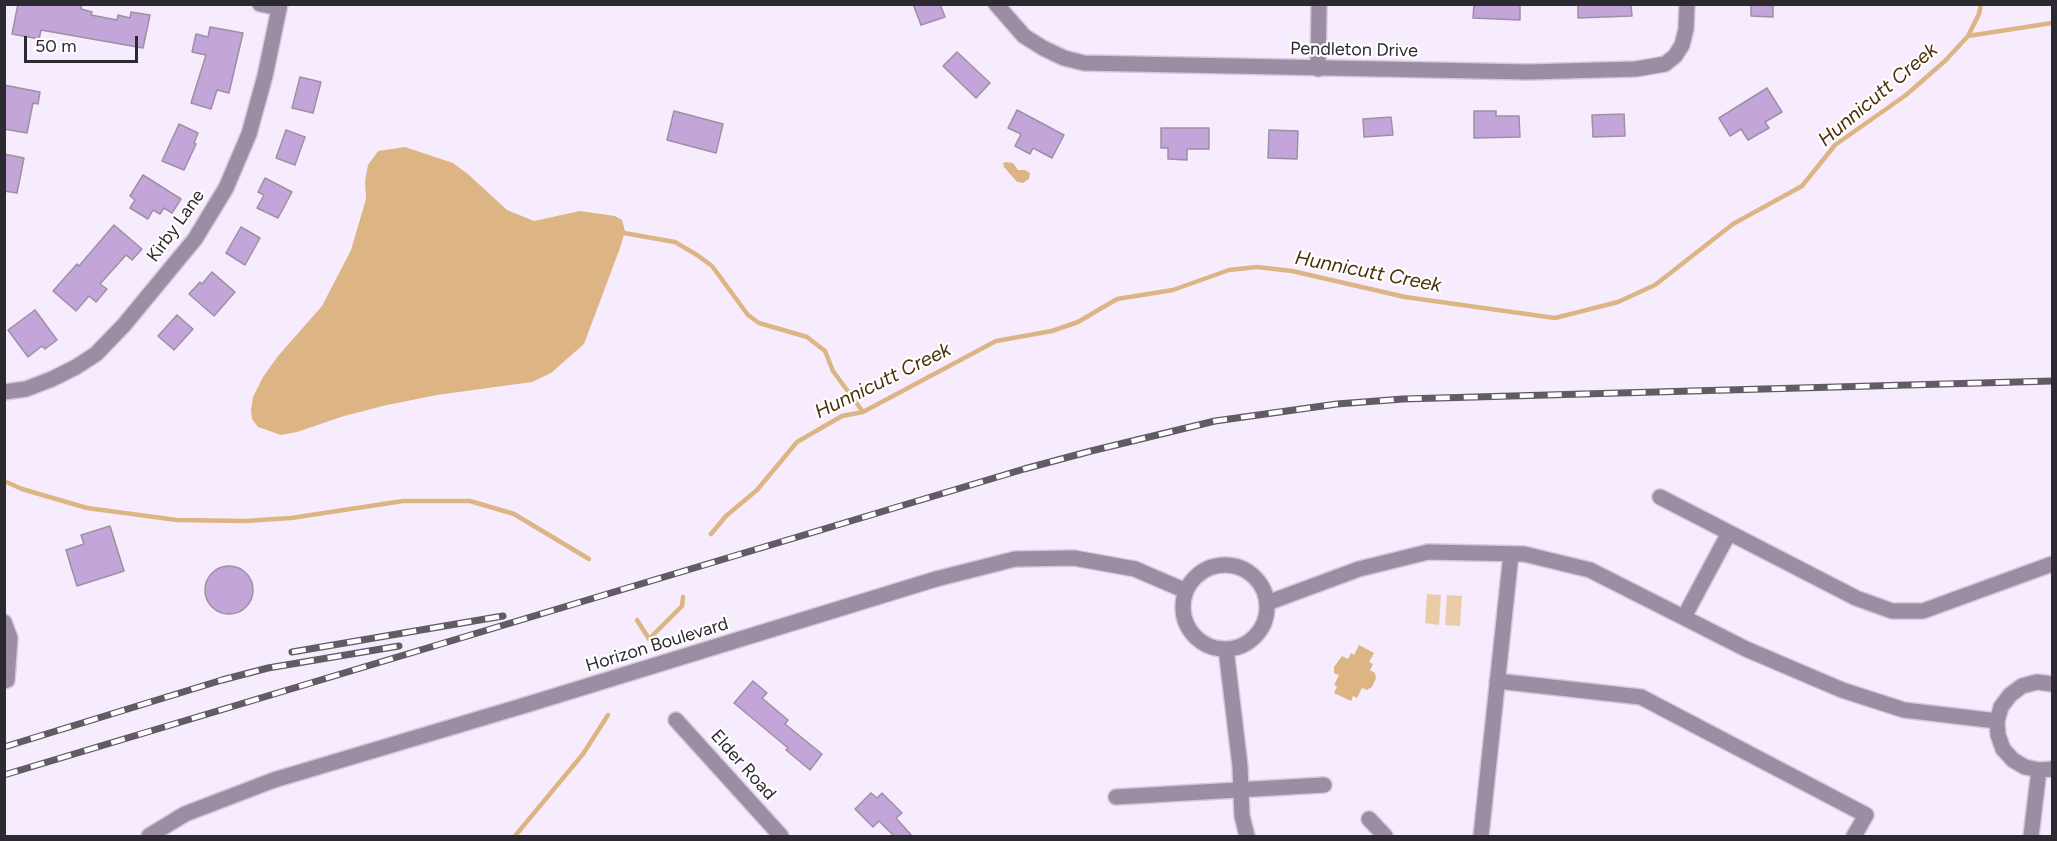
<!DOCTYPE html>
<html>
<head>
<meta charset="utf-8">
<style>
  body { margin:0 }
  #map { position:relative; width:2057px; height:841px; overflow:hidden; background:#f7ecfe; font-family:Figtree,sans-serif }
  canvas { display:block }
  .frame { position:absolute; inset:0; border:6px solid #2d2930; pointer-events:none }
  .scale { position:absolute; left:24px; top:36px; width:114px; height:27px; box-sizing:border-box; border:3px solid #2d2930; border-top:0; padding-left:8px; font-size:18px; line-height:21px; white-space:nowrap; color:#2d2930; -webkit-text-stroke:4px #fefefe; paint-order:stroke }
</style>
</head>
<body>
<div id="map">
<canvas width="2057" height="841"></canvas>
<div class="frame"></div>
<div class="scale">50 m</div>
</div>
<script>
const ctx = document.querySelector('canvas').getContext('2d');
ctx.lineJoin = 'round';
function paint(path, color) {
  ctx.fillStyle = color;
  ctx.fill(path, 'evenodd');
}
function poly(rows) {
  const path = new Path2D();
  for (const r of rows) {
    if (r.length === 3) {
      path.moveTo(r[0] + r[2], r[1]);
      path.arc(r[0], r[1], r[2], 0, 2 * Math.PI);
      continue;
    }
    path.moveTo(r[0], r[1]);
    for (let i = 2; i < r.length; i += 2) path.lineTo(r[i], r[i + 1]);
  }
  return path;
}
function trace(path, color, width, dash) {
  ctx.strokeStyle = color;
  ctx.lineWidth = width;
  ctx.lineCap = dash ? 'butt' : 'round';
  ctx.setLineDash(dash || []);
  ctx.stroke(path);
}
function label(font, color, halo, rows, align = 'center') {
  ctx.font = font + ' Figtree,sans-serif';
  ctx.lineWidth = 4.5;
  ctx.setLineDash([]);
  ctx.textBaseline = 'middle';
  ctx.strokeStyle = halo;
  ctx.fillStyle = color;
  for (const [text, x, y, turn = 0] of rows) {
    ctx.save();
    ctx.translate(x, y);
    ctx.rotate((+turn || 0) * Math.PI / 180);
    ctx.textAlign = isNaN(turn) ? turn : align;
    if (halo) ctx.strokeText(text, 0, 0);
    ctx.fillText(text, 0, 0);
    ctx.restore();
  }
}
const green = poly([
  [1427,594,1441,595,1439,625,1425,623],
  [1447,595,1462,596,1460,626,1445,625]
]);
const water = poly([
  [405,147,453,163,469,175,507,210,534,221,580,211,615,216,622,220,625,231,620,248,584,344,551,373,532,382,437,395,387,405,344,416,297,432,281,435,258,427,252,419,251,410,253,397,263,377,278,356,322,306,351,250,366,199,365,181,368,165,378,151],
  [1006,162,1013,163,1018,170,1025,170,1030,173,1029,179,1023,183,1017,182,1004,167,1003,163],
  [1359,645,1374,653,1369,662,1373,664,1370,670,1375,673,1376,678,1372,687,1367,690,1362,688,1357,698,1353,696,1351,701,1334,693,1337,686,1334,685,1339,675,1334,673,1334,667,1342,656,1348,659,1351,653,1354,655]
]);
const stream = poly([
  [1968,36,2052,23],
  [624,233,675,242,697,255,712,266,748,315,759,323,807,337,825,351,833,371,863,412],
  [4,481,22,489,87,508,177,520,245,521,291,518,403,501,470,501,514,514,589,559],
  [711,534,726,516,757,490,797,442,842,416,863,412,996,341,1052,331,1078,322,1117,299,1173,290,1229,270,1257,267,1292,271,1405,297,1555,318,1618,302,1655,285,1733,224,1802,186,1835,145,1906,95,1945,61,1968,36,1979,14,1981,4],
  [637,620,649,639,682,606,683,597],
  [515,836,583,754,608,715]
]);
const building = poly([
  [18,4,82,4,81,9,92,12,91,15,117,20,118,15,130,18,131,12,150,15,143,48,41,30,39,39,12,34,18,4],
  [913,4,940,4,945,17,921,25,913,4],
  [1474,4,1520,4,1520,20,1473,18,1474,4],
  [1578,4,1631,4,1632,16,1578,18,1578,4],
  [1751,4,1773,4,1773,17,1751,16,1751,4],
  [210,27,243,33,229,93,217,90,211,109,191,103,206,55,192,52,196,34,208,37,210,27],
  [957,52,990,83,976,98,943,66,957,52],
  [300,77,321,82,313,113,292,108,300,77],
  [4,85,40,92,38,104,33,103,27,133,4,129,4,85],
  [1767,88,1782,112,1765,122,1769,128,1748,140,1741,129,1730,136,1719,118,1767,88],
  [1017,110,1064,135,1052,158,1033,148,1030,154,1015,146,1021,134,1008,128,1017,110],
  [674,111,723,124,716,153,667,140,674,111],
  [1474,111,1496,111,1496,116,1519,116,1520,137,1474,138,1474,111],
  [1624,114,1625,136,1593,137,1592,115,1624,114],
  [1391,117,1393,135,1364,137,1363,119,1391,117],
  [179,124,198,133,194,143,196,144,184,170,162,161,179,124],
  [1161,128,1209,128,1209,149,1187,149,1187,160,1168,159,1168,148,1161,148,1161,128],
  [286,130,305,137,295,165,276,158,286,130],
  [1269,130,1298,131,1297,159,1268,158,1269,130],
  [4,154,24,158,17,193,4,191,4,154],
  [143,175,181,199,172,213,164,208,160,214,153,210,148,219,130,208,135,200,130,196,143,175],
  [265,178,292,192,278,218,257,208,264,195,258,192,265,178],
  [114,225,142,249,132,260,126,255,100,284,107,289,96,302,89,296,76,311,53,291,77,264,79,266,114,225],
  [241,227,260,238,245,265,226,253,241,227],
  [212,272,235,292,214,316,189,294,200,282,202,284,212,272],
  [35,310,57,340,45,349,42,346,28,357,8,330,35,310],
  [177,315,193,329,174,350,158,336,177,315],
  [110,526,124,571,77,586,66,550,84,544,81,535,110,526],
  [229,590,24],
  [753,681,767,693,762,698,788,720,785,724,822,754,810,770,786,750,788,748,734,703,753,681],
  [871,793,877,798,882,793,902,813,896,818,913,837,895,837,879,821,873,827,855,809,871,793]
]);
const minor = poly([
  [260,4,279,8],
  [996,4,1024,36,1043,48,1064,58,1084,63,1528,72,1636,69,1665,64,1675,56,1682,45,1686,29,1687,4],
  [1318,69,1319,4],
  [4,392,26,389,52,379,76,367,96,354,124,325,195,239,226,188,249,134,265,76,280,4],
  [1660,497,1856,598,1892,611,1923,611,2052,564],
  [1225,607,42],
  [1267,603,1359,569,1428,552,1524,554,1590,570,1746,649,1842,690,1904,710,1997,721],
  [1684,617,1729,533],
  [4,622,10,638,7,680,4,681],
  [1226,649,1240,766,1242,816,1247,836],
  [1497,681,1641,697,1866,815,1854,836],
  [2052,684,2037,682,2022,686,2010,695,2001,707,1997,721,1998,735,2003,749,2013,760,2025,767,2039,770,2052,769],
  [676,720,781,836],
  [1116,797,1324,785],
  [1369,819,1385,836],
  [149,836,185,814,274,780,529,704,936,579,1015,559,1074,558,1135,569,1186,591],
  [1481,836,1511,554],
  [2031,836,2039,770]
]);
const rail = poly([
  [292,652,503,616],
  [4,747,222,680,268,668,399,646],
  [4,775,1024,469,1091,451,1215,421,1337,404,1403,399,2052,381]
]);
const streetNames = [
  ["Pendleton Drive",1354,50,1],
  ["Kirby Lane",176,226,-54],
  ["Horizon Boulevard",657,645,-17],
  ["Elder Road",743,765,48]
];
const waterNames = [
  ["Hunnicutt Creek",1878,95,-40],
  ["Hunnicutt Creek",1368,272,11],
  ["Hunnicutt Creek",883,381,-26]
];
paint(green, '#ebcca8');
paint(water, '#ddb584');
trace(stream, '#ddb584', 4.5);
paint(building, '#c4a5d9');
trace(building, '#9b91a2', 1.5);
trace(minor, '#d3c9d9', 18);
trace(minor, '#9b8ea4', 15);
trace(rail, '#615b65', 7);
trace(rail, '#fefefe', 4.5, [14]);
label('18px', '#2d2930', '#fefefe', streetNames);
label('italic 20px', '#4c3109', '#fefefe', waterNames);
</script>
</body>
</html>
